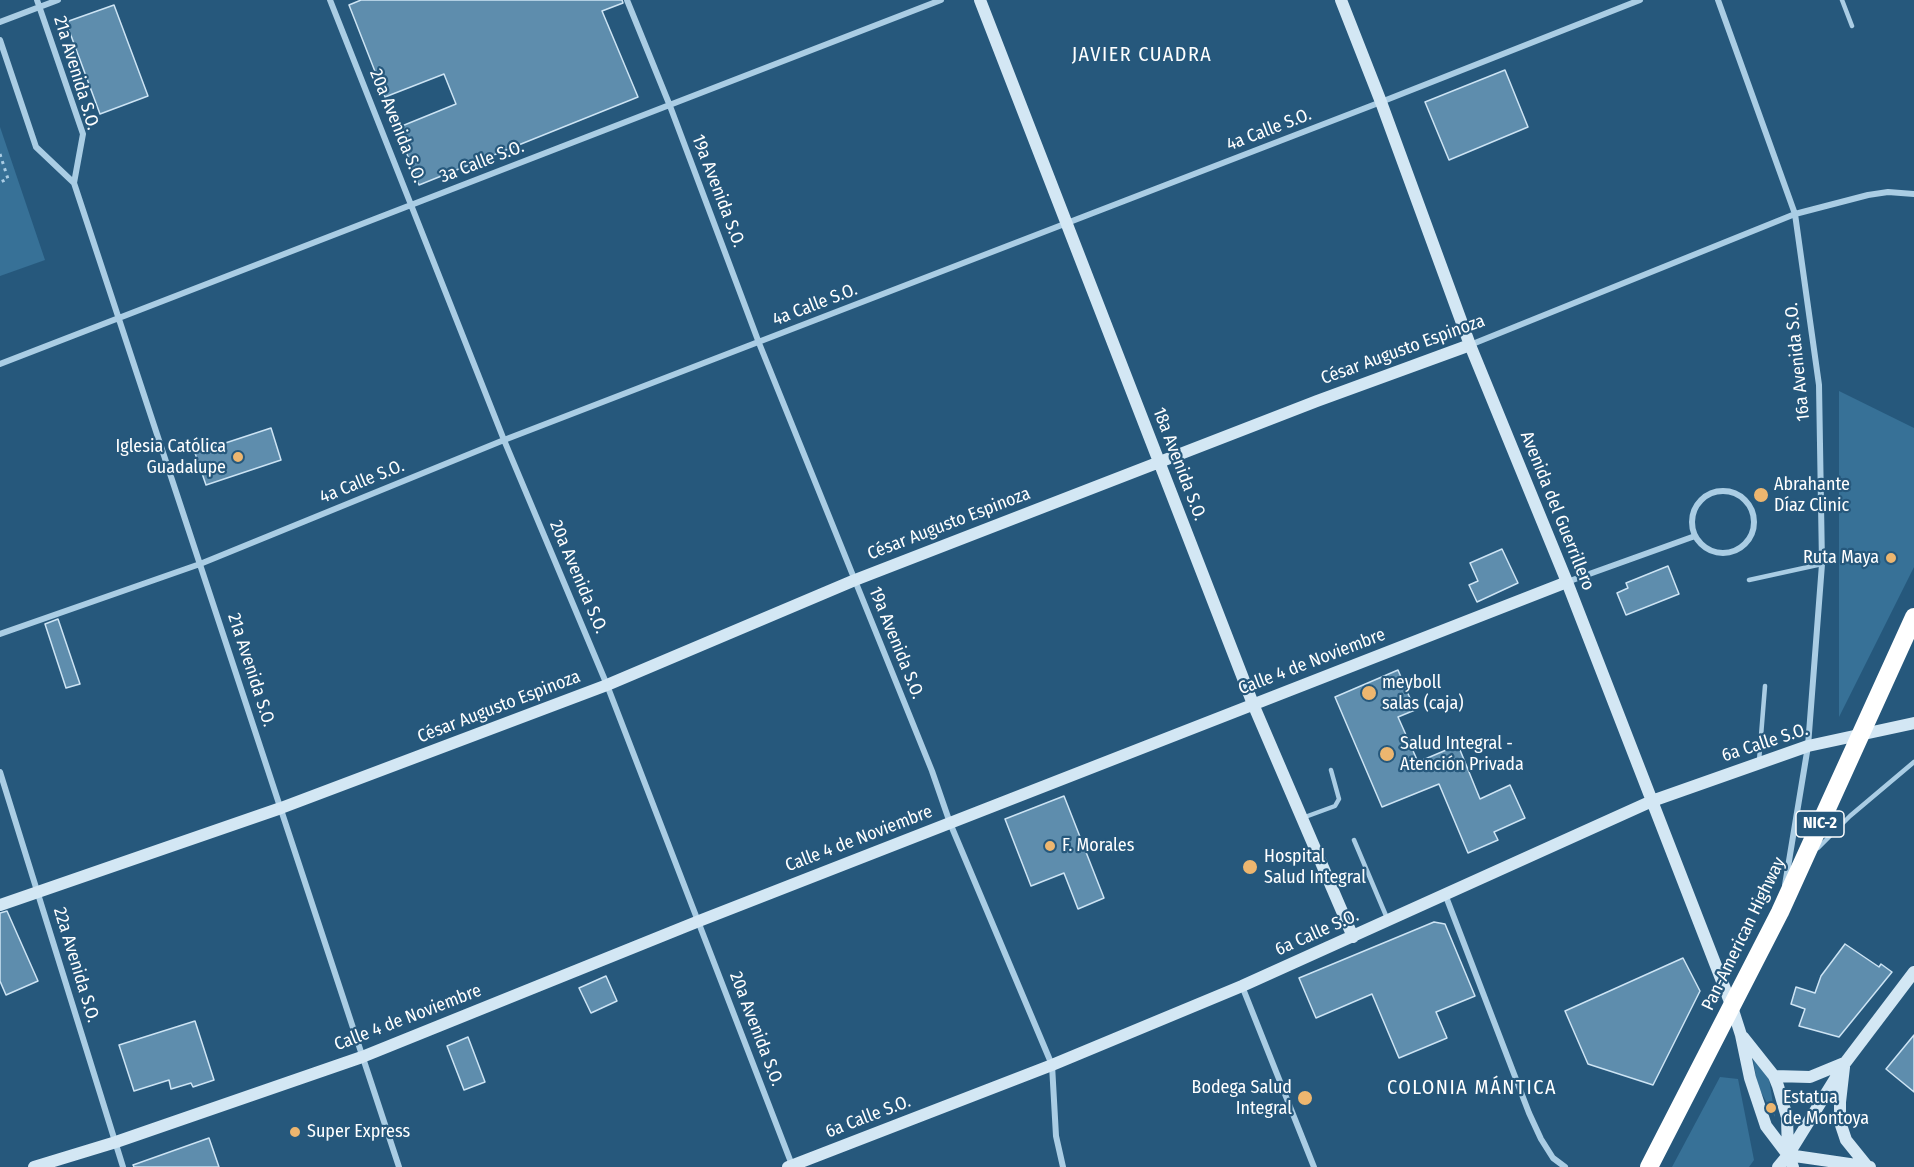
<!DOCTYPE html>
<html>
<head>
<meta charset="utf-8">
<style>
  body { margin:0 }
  canvas { display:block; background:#26587c }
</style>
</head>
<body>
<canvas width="1914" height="1167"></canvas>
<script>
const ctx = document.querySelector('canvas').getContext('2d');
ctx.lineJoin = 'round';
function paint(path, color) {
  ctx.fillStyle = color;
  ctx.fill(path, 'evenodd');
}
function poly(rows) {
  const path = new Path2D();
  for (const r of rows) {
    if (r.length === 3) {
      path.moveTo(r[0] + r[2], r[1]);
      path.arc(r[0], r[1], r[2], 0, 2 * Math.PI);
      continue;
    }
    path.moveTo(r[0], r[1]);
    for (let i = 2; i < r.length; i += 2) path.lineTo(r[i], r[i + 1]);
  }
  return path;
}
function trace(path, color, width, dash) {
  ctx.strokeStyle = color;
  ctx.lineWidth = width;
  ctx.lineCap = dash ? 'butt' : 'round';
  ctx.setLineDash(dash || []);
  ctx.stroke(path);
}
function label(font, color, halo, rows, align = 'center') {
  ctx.font = font + ' "Fira Sans Condensed",sans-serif';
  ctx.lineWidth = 4.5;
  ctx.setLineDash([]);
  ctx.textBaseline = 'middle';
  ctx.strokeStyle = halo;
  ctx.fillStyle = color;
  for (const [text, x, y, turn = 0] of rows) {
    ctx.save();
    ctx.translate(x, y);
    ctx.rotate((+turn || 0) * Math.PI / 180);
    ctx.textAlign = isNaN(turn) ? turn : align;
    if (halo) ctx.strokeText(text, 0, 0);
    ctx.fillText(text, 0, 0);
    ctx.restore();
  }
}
const green = poly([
  [0,127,45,260,0,276],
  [1839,391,1914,428,1914,567,1839,717],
  [1753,1059,1769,1078,1775,1117,1758,1087],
  [1720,1077,1738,1079,1754,1160,1749,1167,1672,1167]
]);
const building = poly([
  [361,0,622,0,623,3,602,11,638,97,419,185,397,128,456,104,444,74,385,97,349,5,361,0],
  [114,5,148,96,100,114,66,22,114,5],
  [1505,70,1528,127,1449,160,1425,102,1505,70],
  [271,428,281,460,206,485,195,453,271,428],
  [1502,549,1518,583,1477,602,1469,585,1478,581,1470,563,1502,549],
  [1668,566,1679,594,1626,615,1617,593,1628,588,1626,583,1668,566],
  [58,619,80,684,66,688,45,624,58,619],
  [1398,670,1415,710,1398,717,1418,762,1458,745,1480,799,1510,785,1525,818,1494,832,1498,840,1468,853,1439,784,1382,807,1335,697,1398,670],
  [1064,796,1104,898,1078,909,1064,873,1031,886,1005,819,1064,796],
  [7,911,38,981,6,995,0,981,0,913,7,911],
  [1434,922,1445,924,1475,996,1436,1012,1447,1038,1399,1058,1372,994,1316,1018,1299,978,1434,922],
  [1845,944,1879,967,1881,964,1892,972,1839,1037,1799,1026,1805,1009,1791,1004,1796,987,1815,993,1821,976,1845,944],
  [1683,958,1700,991,1653,1085,1588,1064,1565,1011,1683,958],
  [606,976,617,1001,591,1013,579,988,606,976],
  [195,1021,214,1080,193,1087,191,1083,171,1089,169,1080,134,1091,119,1045,195,1021],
  [1914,1035,1914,1092,1886,1069,1914,1035],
  [468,1037,485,1082,464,1090,447,1046,468,1037],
  [209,1138,219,1167,134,1167,133,1165,209,1138]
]);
const path = poly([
  [0,154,8,179,0,182]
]);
const lane = poly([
  [1842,0,1852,26],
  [1749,580,1822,564],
  [1759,761,1765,686],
  [1305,817,1335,806,1339,799,1331,770],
  [1354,840,1387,918],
  [1818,848,1850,816,1914,762]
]);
const street = poly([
  [37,0,83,134,74,183],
  [330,0,504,440,607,685,792,1165],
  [627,0,670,106,759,343,932,771,950,823,1052,1065,1056,1136,1063,1167],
  [1718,0,1795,214,1819,385,1822,564,1808,746,1785,885],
  [0,22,58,0],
  [0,40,36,147,74,183,399,1167],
  [1470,345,1795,214,1868,195,1888,192,1914,194],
  [0,364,941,0],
  [1723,522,31],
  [1567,582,1695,536],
  [0,634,200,564,504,440,1381,102,1640,0],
  [0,772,123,1167],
  [1445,894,1529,1113,1541,1139,1553,1158,1565,1167],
  [1242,986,1314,1167]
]);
const secondary = poly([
  [980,0,1253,704,1353,937],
  [1341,0,1381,102,1470,345,1567,582,1732,1007,1741,1035,1750,1078,1766,1126,1788,1155,1793,1167],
  [0,905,281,808,607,685,855,580,1317,401,1470,345],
  [1743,1037,1774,1076,1778,1086,1787,1117,1788,1154],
  [1844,1067,1840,1102,1840,1122,1846,1140,1867,1166],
  [1774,1076,1810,1077,1844,1063],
  [1788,1155,1870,1167],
  [34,1167,116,1142,362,1057,699,921,1567,582],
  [788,1167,1052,1065,1242,986,1652,801,1808,746,1914,723],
  [1778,1167,1788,1155,1845,1063,1914,972]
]);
const highway = poly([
  [1649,1167,1780,912,1914,617]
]);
const markers = [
  [238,457,6,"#edb66f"],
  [1761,495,8,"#edb66f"],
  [1891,558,6,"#edb66f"],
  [1369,693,8,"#edb66f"],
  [1387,754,8,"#edb66f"],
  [1050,846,6,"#edb66f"],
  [1250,867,8,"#edb66f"],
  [1305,1098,8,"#edb66f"],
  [1771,1108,6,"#edb66f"],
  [295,1132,6,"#edb66f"]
];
const shields = [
  [1820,824,48]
];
const shieldNames = [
  ["NIC-2",1820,824]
];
const streetNames = [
  ["21a Avenida S.O.",76,73,73],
  ["20a Avenida S.O.",397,126,68],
  ["4a Calle S.O.",1269,130,-21],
  ["3a Calle S.O.",482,162,-21],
  ["19a Avenida S.O.",718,191,69],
  ["4a Calle S.O.",815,305,-21],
  ["César Augusto Espinoza",1403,350,-20],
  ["16a Avenida S.O.",1798,362,-96],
  ["18a Avenida S.O.",1179,464,69],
  ["4a Calle S.O.",362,482,-22],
  ["Avenida del Guerrillero",1557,511,68],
  ["César Augusto Espinoza",949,524,-21],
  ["20a Avenida S.O.",578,577,67],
  ["19a Avenida S.O.",896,643,68],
  ["Calle 4 de Noviembre",1312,662,-21],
  ["21a Avenida S.O.",251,670,72],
  ["César Augusto Espinoza",499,707,-21],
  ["6a Calle S.O.",1765,743,-18],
  ["Calle 4 de Noviembre",859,839,-21],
  ["6a Calle S.O.",1317,933,-24],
  ["Pan-American Highway",1744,934,-64],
  ["22a Avenida S.O.",76,965,73],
  ["Calle 4 de Noviembre",408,1018,-21],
  ["20a Avenida S.O.",756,1029,69],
  ["6a Calle S.O.",868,1117,-21]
];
const poiNames = [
  ["Iglesia Católica",226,447,"right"],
  ["Guadalupe",226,468,"right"],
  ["Abrahante",1774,485],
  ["Díaz Clinic",1774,506],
  ["Ruta Maya",1879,558,"right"],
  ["meyboll",1382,683],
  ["salas (caja)",1382,704],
  ["Salud Integral -",1400,744],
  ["Atención Privada",1400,765],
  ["F. Morales",1062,846],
  ["Hospital",1264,857],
  ["Salud Integral",1264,878],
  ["Bodega Salud",1292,1088,"right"],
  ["Integral",1292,1109,"right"],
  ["Estatua",1783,1098],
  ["de Montoya",1783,1119],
  ["Super Express",307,1132]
];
const neighbourhoodNames = [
  ["JAVIER CUADRA",1142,55],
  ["COLONIA MÁNTICA",1472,1088]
];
paint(green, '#377197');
paint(building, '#5e8dad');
trace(building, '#cde4f4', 1.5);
trace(path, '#aacde4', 3, [3, 4.5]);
trace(lane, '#aacde4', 4.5);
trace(street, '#aacde4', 6);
trace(secondary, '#d3e7f4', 12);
trace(highway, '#fff', 18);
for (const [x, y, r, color] of markers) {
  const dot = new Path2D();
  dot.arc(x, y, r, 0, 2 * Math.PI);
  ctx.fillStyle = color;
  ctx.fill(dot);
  trace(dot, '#26587c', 2);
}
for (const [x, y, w] of shields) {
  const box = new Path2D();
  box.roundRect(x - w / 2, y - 13, w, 26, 4.5);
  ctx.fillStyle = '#26587c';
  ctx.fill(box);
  trace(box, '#fff', 1.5);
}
label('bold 16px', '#fff', null, shieldNames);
label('18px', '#fff', '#26587c', streetNames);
label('18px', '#fff', '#26587c', poiNames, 'left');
ctx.letterSpacing = '1.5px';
label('20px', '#fff', '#26587c', neighbourhoodNames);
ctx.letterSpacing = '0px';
</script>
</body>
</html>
